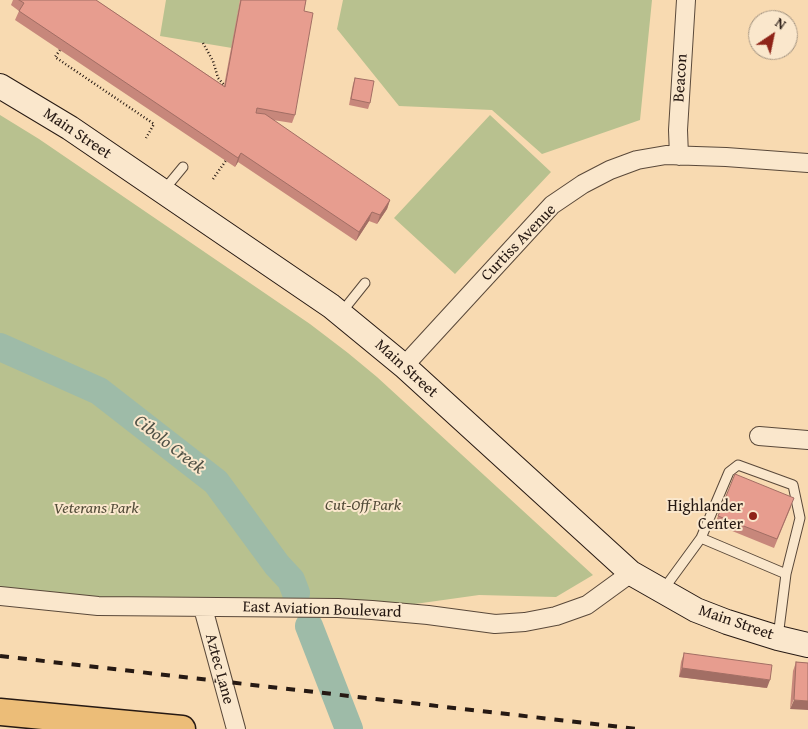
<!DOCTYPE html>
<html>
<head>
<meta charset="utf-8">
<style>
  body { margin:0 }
  #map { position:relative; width:808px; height:729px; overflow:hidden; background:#f8dab1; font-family:"Gentium Book Plus",serif }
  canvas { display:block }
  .north { position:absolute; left:748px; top:10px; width:50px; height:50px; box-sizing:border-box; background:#fae7cc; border:1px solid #a59582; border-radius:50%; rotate:34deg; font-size:14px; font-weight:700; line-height:20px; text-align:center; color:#261913 }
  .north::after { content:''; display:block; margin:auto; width:18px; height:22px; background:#8f2418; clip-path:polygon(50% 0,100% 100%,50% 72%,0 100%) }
</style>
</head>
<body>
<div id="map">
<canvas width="808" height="729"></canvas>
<div class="north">N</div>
</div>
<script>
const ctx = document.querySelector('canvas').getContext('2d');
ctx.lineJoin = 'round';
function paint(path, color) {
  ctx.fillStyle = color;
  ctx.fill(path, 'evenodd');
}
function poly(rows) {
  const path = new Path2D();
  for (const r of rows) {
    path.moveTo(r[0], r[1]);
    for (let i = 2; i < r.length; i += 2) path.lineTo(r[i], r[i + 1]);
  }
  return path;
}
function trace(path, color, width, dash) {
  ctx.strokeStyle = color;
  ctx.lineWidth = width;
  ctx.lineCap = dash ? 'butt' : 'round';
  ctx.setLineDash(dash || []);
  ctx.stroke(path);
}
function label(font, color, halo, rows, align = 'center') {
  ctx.font = font + ' "Gentium Book Plus",serif';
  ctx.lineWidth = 4;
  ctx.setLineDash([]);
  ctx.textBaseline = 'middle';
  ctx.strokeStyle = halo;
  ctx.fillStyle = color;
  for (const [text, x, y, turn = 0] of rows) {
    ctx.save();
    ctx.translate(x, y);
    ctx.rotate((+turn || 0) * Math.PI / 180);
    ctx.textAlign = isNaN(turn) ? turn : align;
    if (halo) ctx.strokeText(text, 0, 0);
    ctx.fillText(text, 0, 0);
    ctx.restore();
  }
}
const green = poly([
  [166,0,240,0,232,48,160,36],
  [343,0,652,0,640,120,542,154,492,110,399,106,337,29],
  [0,115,39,139,310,324,348,353,377,377,593,575,556,597,479,595,372,610,203,608,0,596],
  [490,115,551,172,455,274,394,218]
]);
const river = poly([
  [0,347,99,391,216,482,277,565,291,580,296,593],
  [309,626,349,729]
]);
const path = poly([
  [203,43,213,61,218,78,225,86],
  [60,50,55,57,154,124,146,138],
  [213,179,227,159]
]);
const lane = poly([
  [164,190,183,167],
  [341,313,365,283],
  [701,538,786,574],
  [663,590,701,538,729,472,738,465,793,485,800,518,786,574,778,637]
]);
const street = poly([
  [679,156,678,130,686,0],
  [404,366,552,205,583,184,610,170,637,160,666,155,726,157,808,163],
  [759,436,808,440],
  [0,596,98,606,338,608,372,610,428,615,495,624,525,622,556,616,587,605,631,573],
  [203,608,236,729]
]);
const secondary = poly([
  [0,86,70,128,331,306,404,366,631,573,696,610,727,622,778,638,808,645]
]);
const primary = poly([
  [0,712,182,729]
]);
const rail = poly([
  [0,656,638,729]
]);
const wall = poly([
  [13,0,96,0,224,86,240,0,306,0,304,11,295,115,292,123,273,120,390,200,387,209,377,224,369,221,356,241,238,162,235,167,15,20,19,11,11,5],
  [355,78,370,103,368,109,349,105,353,84],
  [791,507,774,548,715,524,718,516],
  [684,653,767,688,679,677,681,662],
  [796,662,808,663,790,709,793,671]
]);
const shadedWall = poly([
  [241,153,238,162,235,167,238,158],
  [390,200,387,209,377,224,380,215],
  [372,212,369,221,356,241,359,232],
  [682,668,770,680,767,688,679,677],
  [794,700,808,701,808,710,790,709]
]);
const building = poly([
  [19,0,96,0,225,87,241,0,306,0,304,11,313,13,295,115,257,108,256,113,265,114,390,200,380,215,372,212,359,232,241,153,238,158,19,11,24,3,19,0],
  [355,78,374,81,370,103,351,99,355,78],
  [735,474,794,498,777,539,718,516,735,474],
  [684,653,772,665,770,680,682,668,684,653],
  [796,662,808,663,808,701,794,700,796,662]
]);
const markers = [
  [753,516,5,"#8f2418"]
];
const streetNames = [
  ["Beacon",681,78,-86],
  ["Main Street",77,134,34],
  ["Curtiss Avenue",519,243,-46],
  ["Main Street",406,369,42],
  ["East Aviation Boulevard",322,610,2],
  ["Main Street",736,623,19],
  ["Aztec Lane",219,669,75]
];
const parkNames = [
  ["Cut-Off Park",363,506],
  ["Veterans Park",96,509]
];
const poiNames = [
  ["Highlander",743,507],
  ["Center",743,525]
];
const waterNames = [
  ["Cibolo Creek",169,445,38]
];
paint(green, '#b8c18f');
trace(river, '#9ebba8', 28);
trace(lane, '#5a493a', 11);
trace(street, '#5a493a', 20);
trace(secondary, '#261913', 26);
trace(primary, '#261913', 29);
trace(path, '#261913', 2.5, [1, 2.5]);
trace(lane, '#fae7cc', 9);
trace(street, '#fae7cc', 18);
trace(secondary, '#fae7cc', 24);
trace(primary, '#ecbd78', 26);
trace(rail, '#261913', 4, [9, 9]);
paint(wall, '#c7877b');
paint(shadedWall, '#a26e64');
paint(building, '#e79d8f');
trace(building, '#a26e64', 1);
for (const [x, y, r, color] of markers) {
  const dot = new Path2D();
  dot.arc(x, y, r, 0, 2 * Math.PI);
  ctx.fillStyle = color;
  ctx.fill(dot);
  trace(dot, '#fae7cc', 2);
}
label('16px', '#261913', '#fae7cc', streetNames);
label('italic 16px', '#524b38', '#fae7cc', parkNames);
label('16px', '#261913', '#fae7cc', poiNames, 'right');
label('italic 18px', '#505247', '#fae7cc', waterNames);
</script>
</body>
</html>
